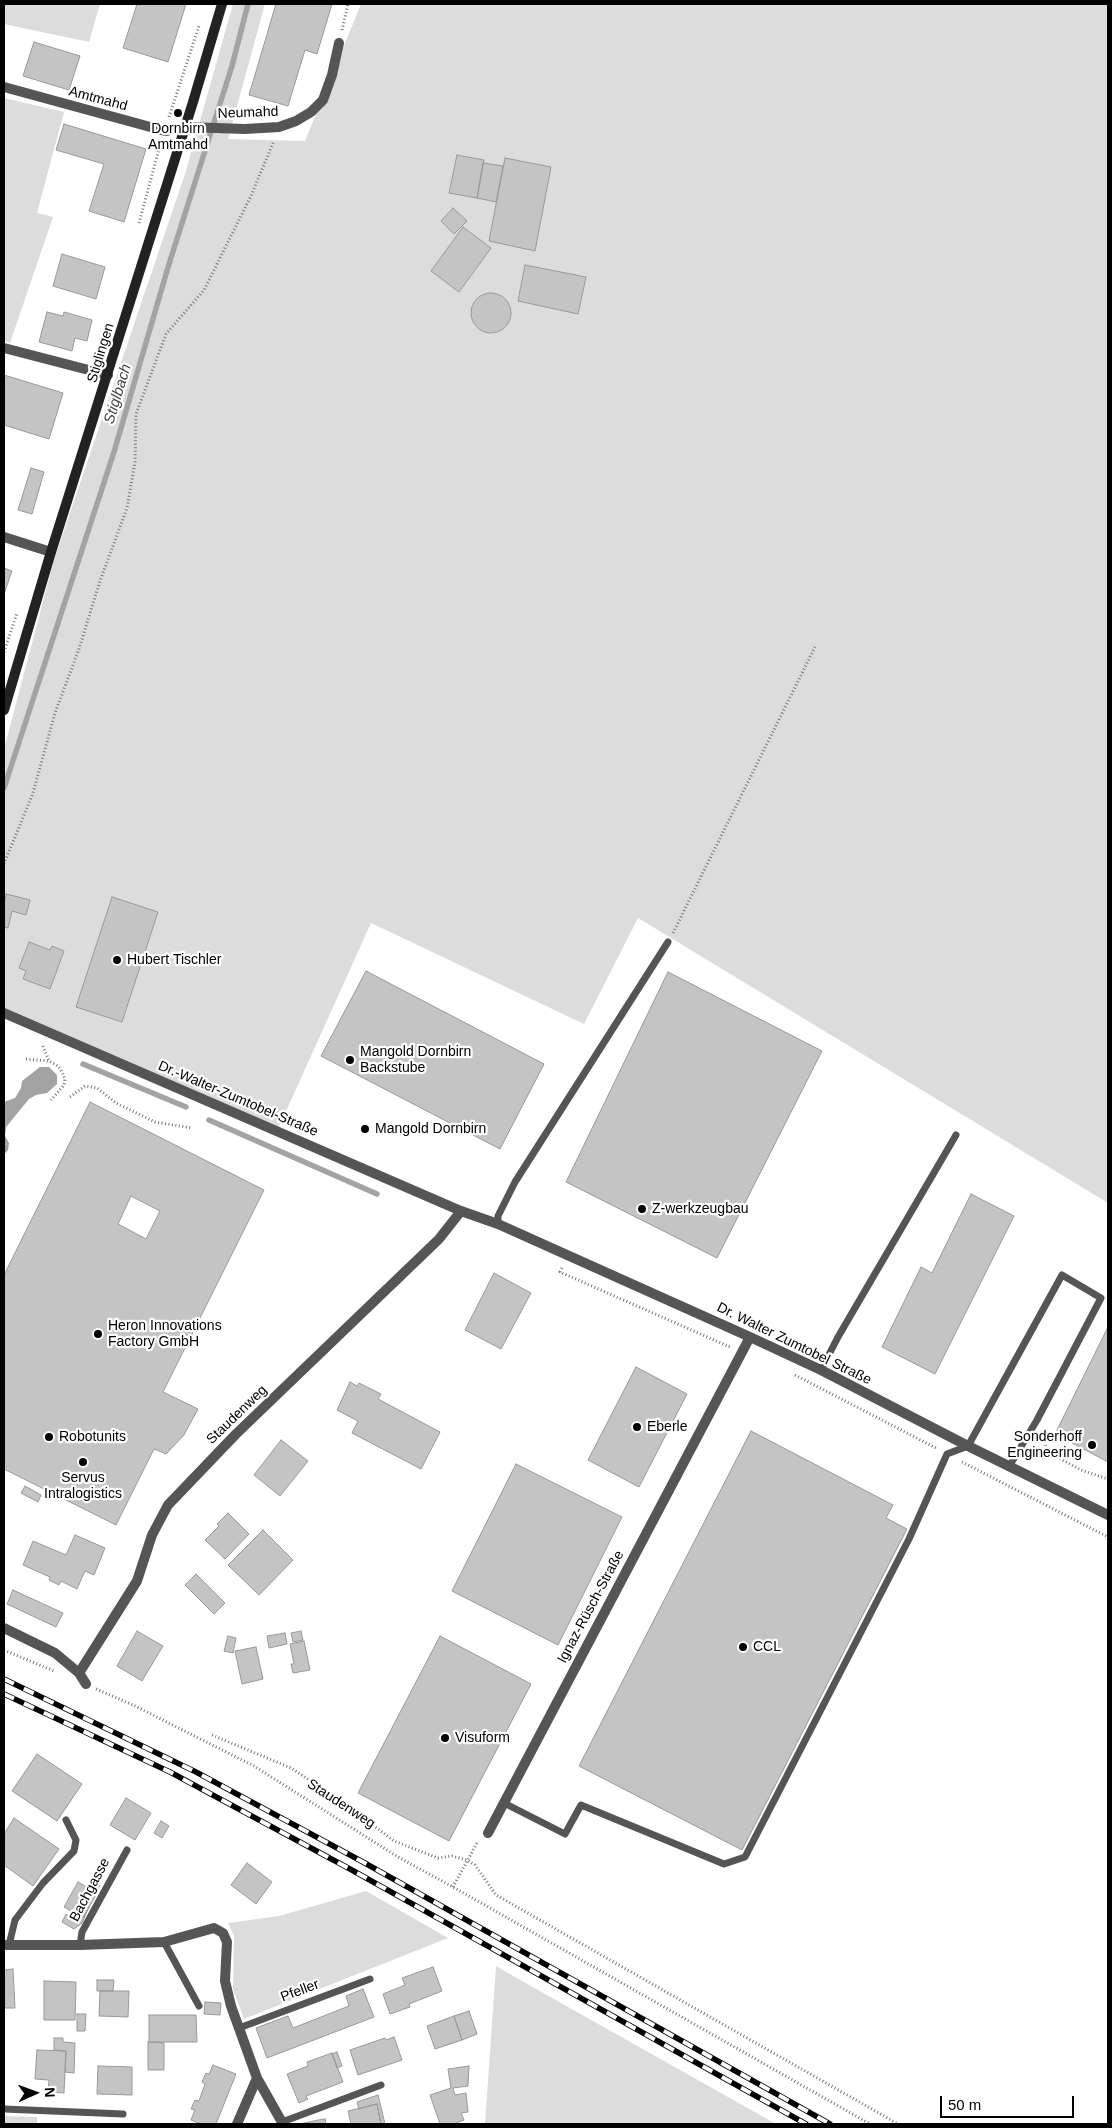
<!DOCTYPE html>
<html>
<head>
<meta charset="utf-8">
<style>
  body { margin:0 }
  #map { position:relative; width:1112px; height:2128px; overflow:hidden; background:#fff; font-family:Helvetica,sans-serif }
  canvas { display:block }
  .frame { position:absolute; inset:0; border:5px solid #000; pointer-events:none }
  .north { position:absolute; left:10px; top:2068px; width:50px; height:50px; -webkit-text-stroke:4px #fff; paint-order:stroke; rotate:88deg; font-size:14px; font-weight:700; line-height:20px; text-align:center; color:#000 }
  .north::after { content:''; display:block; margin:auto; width:18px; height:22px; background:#000; clip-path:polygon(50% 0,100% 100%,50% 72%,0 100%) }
  .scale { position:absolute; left:940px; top:2096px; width:134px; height:22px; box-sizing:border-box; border:2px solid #000; border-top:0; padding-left:6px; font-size:15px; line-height:18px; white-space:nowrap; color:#000; -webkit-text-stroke:4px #fff; paint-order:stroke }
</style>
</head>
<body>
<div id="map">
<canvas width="1112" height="2128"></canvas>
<div class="frame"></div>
<div class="north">N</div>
<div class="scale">50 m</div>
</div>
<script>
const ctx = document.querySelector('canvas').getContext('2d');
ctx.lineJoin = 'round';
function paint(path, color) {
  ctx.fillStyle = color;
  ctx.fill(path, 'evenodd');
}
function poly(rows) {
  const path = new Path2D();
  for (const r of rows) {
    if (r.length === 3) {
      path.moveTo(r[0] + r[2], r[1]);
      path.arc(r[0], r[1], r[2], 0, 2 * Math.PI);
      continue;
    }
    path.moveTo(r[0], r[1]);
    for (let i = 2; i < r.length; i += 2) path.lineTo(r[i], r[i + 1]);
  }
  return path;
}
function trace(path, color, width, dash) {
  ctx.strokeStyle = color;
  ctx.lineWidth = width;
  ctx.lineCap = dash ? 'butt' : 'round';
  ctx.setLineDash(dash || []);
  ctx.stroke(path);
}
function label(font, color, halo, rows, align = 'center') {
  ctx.font = font + ' Helvetica,sans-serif';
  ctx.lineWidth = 4.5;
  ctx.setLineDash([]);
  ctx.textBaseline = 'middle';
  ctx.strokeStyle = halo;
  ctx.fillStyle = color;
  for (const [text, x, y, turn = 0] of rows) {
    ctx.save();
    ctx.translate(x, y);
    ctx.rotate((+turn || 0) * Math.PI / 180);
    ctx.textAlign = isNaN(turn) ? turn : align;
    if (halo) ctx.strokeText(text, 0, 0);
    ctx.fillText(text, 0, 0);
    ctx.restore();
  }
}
const green = poly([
  [4,4,100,4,89,42,4,24],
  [233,4,265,4,228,139,305,141,361,4,1108,4,1108,1203,638,918,584,1024,371,923,278,1129,4,1010,4,749,54,560,185,174],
  [4,98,64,112,37,213,53,217,10,343,4,341],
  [366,1891,448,1938,244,2019,233,1989,234,1936,228,1923,279,1916],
  [496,1966,513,1976,776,2124,485,2124],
  [4,2116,37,2117,37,2124,4,2124]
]);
const water = poly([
  [40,1067,49,1067,57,1075,57,1084,47,1093,36,1095,29,1099,6,1127,5,1136,9,1143,8,1150,4,1155,4,1102,15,1098,21,1088,22,1081]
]);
const stream = poly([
  [4,788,114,452,169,264,232,66,248,4],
  [83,1064,186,1107],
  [209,1120,377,1194]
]);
const building = poly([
  [137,4,186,4,168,62,123,48,137,4],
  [276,4,332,4,317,54,305,50,288,106,249,95,276,4],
  [34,42,80,56,69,90,23,76,34,42],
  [64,124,146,149,124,222,89,211,104,164,56,150,64,124],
  [457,155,484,160,477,198,449,193,457,155],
  [505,158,551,167,535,251,489,241,505,158],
  [483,163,503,166,496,202,477,198,483,163],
  [453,208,467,221,454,234,441,221,453,208],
  [463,227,491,248,459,292,431,271,463,227],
  [62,254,105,267,96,299,53,286,62,254],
  [525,265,586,277,578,314,518,301,525,265],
  [491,313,20],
  [47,312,63,316,64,312,92,320,87,341,75,338,72,351,39,342,47,312],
  [4,375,63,393,49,439,4,425,4,375],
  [31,468,44,472,32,514,18,510,31,468],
  [4,568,12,571,4,594,4,568],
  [6,894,30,900,26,915,12,911,8,928,4,927,4,904,6,894],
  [112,897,158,912,122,1022,76,1007,112,897],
  [29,942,50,950,52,946,64,951,50,989,23,979,26,971,19,968,29,942],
  [366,971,544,1064,500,1149,321,1056,366,971],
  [668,972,822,1051,717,1258,566,1182,668,972],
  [90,1102,264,1190,163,1392,198,1409,184,1435,166,1454,154,1449,116,1525,4,1469,4,1275,90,1102],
  [131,1196,160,1211,146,1239,118,1224,131,1196],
  [971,1194,1014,1216,935,1374,882,1347,921,1267,932,1273,971,1194],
  [494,1273,531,1293,501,1349,465,1330,494,1273],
  [1108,1327,1108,1462,1055,1434,1108,1327],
  [636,1367,687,1394,639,1487,588,1460,636,1367],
  [350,1382,357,1386,359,1383,381,1394,378,1399,440,1432,421,1469,352,1433,358,1421,337,1410,350,1382],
  [751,1431,893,1505,886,1518,907,1529,742,1850,579,1766,751,1431],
  [281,1440,308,1461,280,1496,254,1475,281,1440],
  [516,1464,622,1517,558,1645,452,1591,516,1464],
  [25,1486,41,1495,38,1502,21,1493,25,1486],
  [228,1513,249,1534,225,1559,205,1540,219,1526,217,1524,228,1513],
  [263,1530,293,1560,259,1595,228,1565,263,1530],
  [75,1535,105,1548,94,1575,85,1571,77,1589,61,1581,59,1585,49,1580,50,1577,23,1565,33,1541,66,1555,75,1535],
  [196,1574,225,1603,214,1614,185,1585,196,1574],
  [13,1590,63,1613,56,1627,7,1604,13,1590],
  [137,1631,163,1646,142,1681,117,1666,137,1631],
  [301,1631,303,1640,293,1642,291,1633,301,1631],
  [285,1633,287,1644,269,1648,267,1636,285,1633],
  [228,1636,236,1638,233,1653,224,1651,228,1636],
  [440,1636,531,1684,449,1841,358,1793,440,1636],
  [304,1641,310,1670,293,1673,291,1664,294,1664,290,1644,304,1641],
  [256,1647,263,1679,242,1684,235,1651,256,1647],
  [37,1754,82,1784,57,1821,12,1791,37,1754],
  [126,1798,151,1813,135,1840,110,1825,126,1798],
  [14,1818,59,1849,33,1886,4,1865,4,1834,14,1818],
  [161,1821,169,1826,162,1838,154,1833,161,1821],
  [247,1863,272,1882,256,1904,231,1885,247,1863],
  [91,1880,100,1885,96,1892,87,1887,91,1880],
  [78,1882,97,1893,83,1918,64,1907,78,1882],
  [89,1907,82,1923,74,1929,62,1922,66,1914,72,1918,75,1913,83,1918,89,1907],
  [433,1967,442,1991,409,2004,410,2007,390,2014,383,1994,405,1985,402,1978,433,1967],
  [13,1969,15,2008,4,2008,4,1970,13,1969],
  [97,1980,114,1980,113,1991,97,1991,97,1980],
  [44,1981,76,1982,75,2020,44,2020,44,1981],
  [363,1989,374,2017,267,2058,256,2028,288,2016,293,2028,349,2006,346,1996,363,1989],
  [100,1991,129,1991,128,2017,99,2016,100,1991],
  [205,2002,221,2003,220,2015,204,2014,205,2002],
  [469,2011,477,2034,462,2040,454,2016,469,2011],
  [77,2014,86,2014,85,2031,77,2031,77,2014],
  [149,2015,196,2015,197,2042,149,2042,149,2015],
  [454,2016,462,2040,435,2049,427,2026,454,2016],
  [394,2037,402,2060,358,2075,350,2050,385,2038,386,2040,394,2037],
  [54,2038,63,2038,63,2042,75,2043,74,2073,65,2072,66,2051,54,2050,54,2038],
  [148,2042,164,2043,164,2070,148,2070,148,2042],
  [37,2050,66,2051,64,2093,48,2092,49,2080,35,2079,37,2050],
  [337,2052,342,2066,337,2068,332,2054,337,2052],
  [332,2053,343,2082,306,2096,308,2099,299,2103,287,2074,308,2066,307,2062,332,2053],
  [213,2065,236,2074,216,2124,201,2124,191,2120,195,2110,191,2109,195,2100,199,2101,205,2084,202,2082,206,2073,209,2074,213,2065],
  [98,2066,132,2067,132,2095,97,2094,98,2066],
  [469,2066,468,2086,453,2088,455,2095,466,2093,468,2112,461,2113,464,2120,453,2124,440,2124,430,2095,451,2088,448,2069,469,2066],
  [378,2095,385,2124,381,2124,377,2104,359,2109,357,2102,378,2095],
  [377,2104,381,2124,351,2124,348,2111,377,2104],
  [325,2119,326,2124,300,2124,318,2120,325,2119]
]);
const path = poly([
  [342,30,348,4],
  [169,117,199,26],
  [139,223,161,142],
  [4,652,17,613],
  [4,864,33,793,55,713,79,649,100,581,127,508,135,462,136,414,166,334,204,290,250,198,274,141],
  [673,933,815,647],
  [43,1046,49,1061],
  [26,1059,49,1061,58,1066,62,1072,65,1079,64,1085,51,1100],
  [70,1097,85,1086,97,1088,116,1103,155,1122,192,1128],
  [386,1132,405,1131],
  [562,1268,560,1272,730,1347],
  [795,1375,936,1448],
  [1042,1435,1048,1452,1081,1470,1108,1479],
  [962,1462,1108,1537],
  [4,1650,54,1671],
  [96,1689,133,1705,254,1766,398,1857,453,1887,870,2124],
  [212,1735,291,1768,344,1803,394,1841,438,1858,452,1856,467,1860,475,1865,496,1895,898,2124],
  [453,1887,478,1841]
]);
const service = poly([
  [498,1224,498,1216,515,1182,668,942],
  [821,1370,838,1337,956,1135],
  [504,1803,565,1834,581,1805,724,1864,745,1857,909,1539,947,1454,968,1446,1062,1275,1101,1298,1037,1420,1010,1465],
  [164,1942,199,2006],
  [9,1945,15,1920,43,1883,74,1851,76,1840,66,1820],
  [80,1945,82,1932,127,1850],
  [239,2028,370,1979],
  [4,2109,123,2114],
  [282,2122,381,2085]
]);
const minor = poly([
  [4,87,165,131,186,127,245,129,279,127,296,121,311,112,323,100,332,75,339,43],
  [4,348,108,375],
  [4,537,51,552],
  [4,1013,461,1211,498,1224,750,1337,821,1370,968,1446,1108,1515],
  [4,1628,55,1653,79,1673,86,1684],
  [79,1673,137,1581,152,1535,168,1505,236,1434,439,1239,461,1211],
  [488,1833,750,1337],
  [4,1945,80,1945,164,1942,214,1928,223,1933,227,1942,225,1981,231,2006,257,2078,283,2124],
  [237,2124,257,2078]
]);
const secondary = poly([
  [4,710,51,552,193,102,222,4]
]);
const rail = poly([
  [4,1679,196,1772,363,1862,830,2124],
  [4,1694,170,1772,350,1869,806,2124]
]);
const markers = [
  [178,113,5,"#000"],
  [117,960,5,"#000"],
  [350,1060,5,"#000"],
  [365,1129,5,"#000"],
  [642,1209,5,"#000"],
  [98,1334,5,"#000"],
  [637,1427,5,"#000"],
  [49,1437,5,"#000"],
  [1092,1445,5,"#000"],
  [83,1462,5,"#000"],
  [743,1647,5,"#000"],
  [445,1738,5,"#000"]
];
const streetNames = [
  ["Amtmahd",98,99,15],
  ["Neumahd",248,113,-2],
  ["Stiglingen",101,353,-73],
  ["Dr.-Walter-Zumtobel-Straße",238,1099,23],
  ["Dr. Walter Zumtobel Straße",794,1344,26],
  ["Staudenweg",237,1415,-44],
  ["Ignaz-Rüsch-Straße",591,1607,-62],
  ["Staudenweg",341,1804,33],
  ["Bachgasse",90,1890,-62],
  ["Pfeller",300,1991,-21]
];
const poiNames = [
  ["Dornbirn",178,129,"center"],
  ["Amtmahd",178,145,"center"],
  ["Hubert Tischler",127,960],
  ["Mangold Dornbirn",360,1052],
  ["Backstube",360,1068],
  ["Mangold Dornbirn",375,1129],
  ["Z-werkzeugbau",652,1209],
  ["Heron Innovations",108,1326],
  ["Factory GmbH",108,1342],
  ["Eberle",647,1427],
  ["Robotunits",59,1437],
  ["Sonderhoff",1082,1437,"right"],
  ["Engineering",1082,1453,"right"],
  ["Servus",83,1478,"center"],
  ["Intralogistics",83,1494,"center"],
  ["CCL",753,1647],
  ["Visuform",455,1738]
];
const waterNames = [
  ["Stiglbach",118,394,-73]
];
paint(green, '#dcdcdc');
paint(water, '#a3a3a3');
trace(stream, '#a3a3a3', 5.5);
paint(building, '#c4c4c4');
trace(building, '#999', 1);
trace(path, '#777', 3, [1, 2.5]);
trace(service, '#555', 7);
trace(minor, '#555', 10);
trace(secondary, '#222', 10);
trace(rail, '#000', 5.5);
trace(rail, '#fff', 4, [11]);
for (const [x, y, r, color] of markers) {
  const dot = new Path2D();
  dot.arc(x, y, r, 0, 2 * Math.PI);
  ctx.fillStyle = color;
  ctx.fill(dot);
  trace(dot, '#fff', 2);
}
label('14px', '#000', '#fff', streetNames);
label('14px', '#000', '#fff', poiNames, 'left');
label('italic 15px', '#444', '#fff', waterNames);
</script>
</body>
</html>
